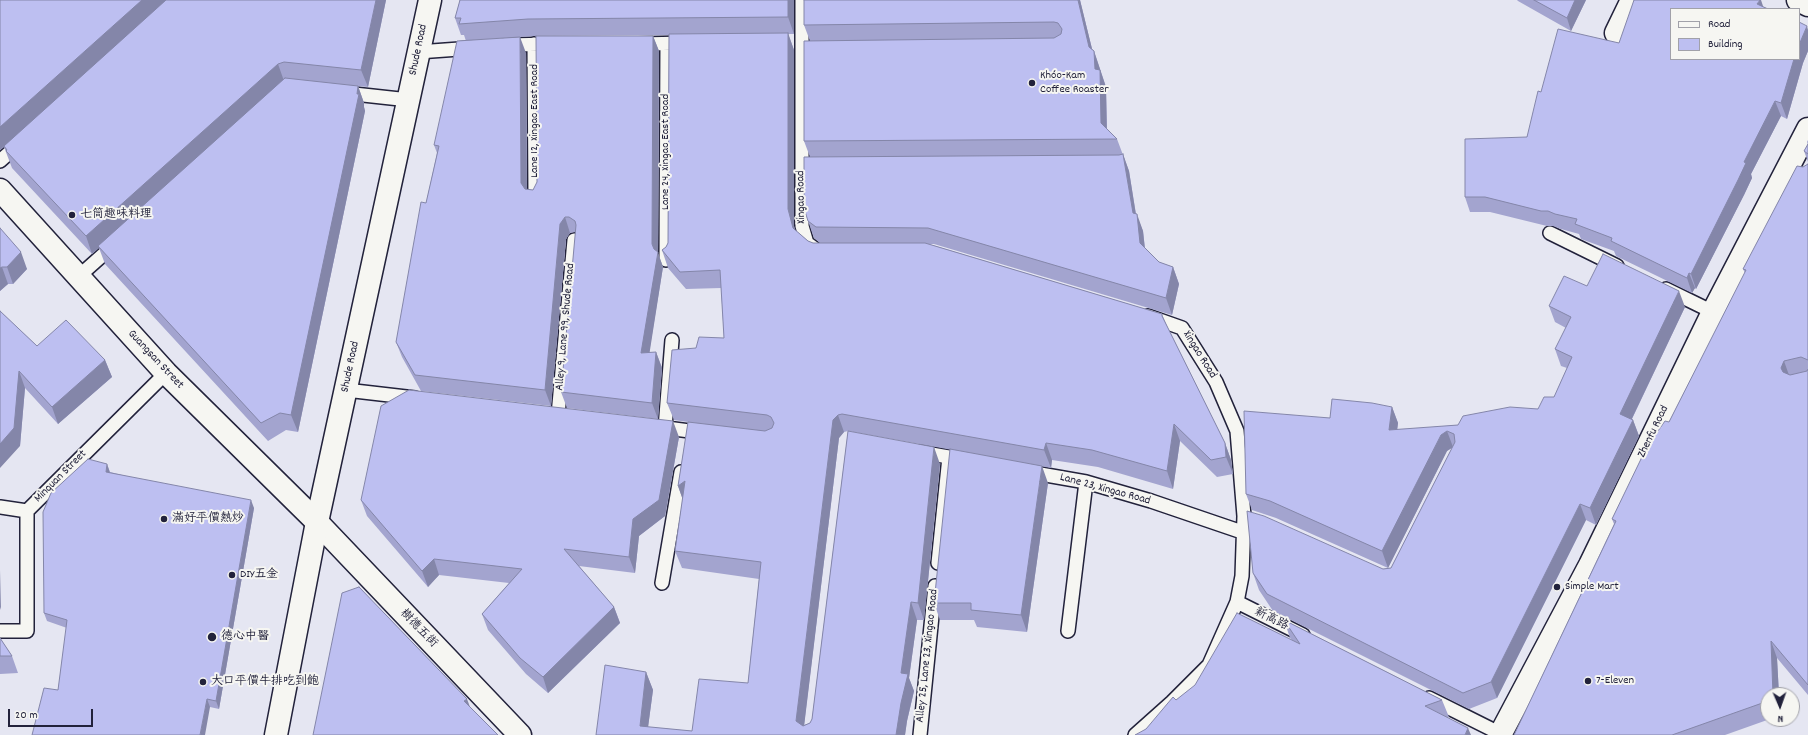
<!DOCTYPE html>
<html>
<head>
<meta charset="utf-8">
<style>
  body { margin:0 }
  #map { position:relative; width:1808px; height:735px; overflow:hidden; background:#e5e6f2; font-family:Dekko,sans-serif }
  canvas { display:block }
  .legend { position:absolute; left:1670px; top:8px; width:130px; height:52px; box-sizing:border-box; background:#f6f6f2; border:1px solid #a1a1a9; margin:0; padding:5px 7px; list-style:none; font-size:12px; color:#22223b }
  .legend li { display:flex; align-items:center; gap:8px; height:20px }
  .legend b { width:20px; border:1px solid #a1a1a9 }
  .north { position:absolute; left:1760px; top:687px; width:40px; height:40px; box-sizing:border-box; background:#f6f6f2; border:1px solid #a1a1a9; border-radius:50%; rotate:178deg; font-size:11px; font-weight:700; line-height:16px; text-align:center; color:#22223b }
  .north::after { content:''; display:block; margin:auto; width:14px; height:18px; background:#22223b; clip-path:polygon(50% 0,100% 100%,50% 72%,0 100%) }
  .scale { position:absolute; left:8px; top:709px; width:85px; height:18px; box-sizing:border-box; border:2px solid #22223b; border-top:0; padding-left:5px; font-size:12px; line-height:14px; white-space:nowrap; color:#22223b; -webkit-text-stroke:3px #f6f6f2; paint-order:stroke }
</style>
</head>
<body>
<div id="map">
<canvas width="1808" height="735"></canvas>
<ul class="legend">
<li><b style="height:5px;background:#f6f6f2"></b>Road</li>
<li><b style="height:11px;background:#bdbff1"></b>Building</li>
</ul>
<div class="north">N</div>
<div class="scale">20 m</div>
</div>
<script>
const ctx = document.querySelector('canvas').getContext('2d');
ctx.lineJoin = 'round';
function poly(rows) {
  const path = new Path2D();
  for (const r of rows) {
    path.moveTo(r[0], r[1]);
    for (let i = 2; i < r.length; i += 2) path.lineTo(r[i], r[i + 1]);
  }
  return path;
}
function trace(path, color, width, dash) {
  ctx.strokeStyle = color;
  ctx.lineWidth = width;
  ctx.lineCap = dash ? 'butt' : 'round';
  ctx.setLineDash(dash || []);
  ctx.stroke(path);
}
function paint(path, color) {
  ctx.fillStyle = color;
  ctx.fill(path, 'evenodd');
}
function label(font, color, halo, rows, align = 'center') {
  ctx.font = font + ' Dekko,"LXGW WenKai TC",sans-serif';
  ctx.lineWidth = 4;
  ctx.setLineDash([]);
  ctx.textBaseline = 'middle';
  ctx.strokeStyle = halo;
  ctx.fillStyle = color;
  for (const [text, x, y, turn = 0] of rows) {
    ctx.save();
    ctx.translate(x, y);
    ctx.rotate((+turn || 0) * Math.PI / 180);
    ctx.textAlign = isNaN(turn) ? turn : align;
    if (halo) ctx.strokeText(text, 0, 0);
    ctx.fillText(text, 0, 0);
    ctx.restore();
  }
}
const service = poly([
  [802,0,802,226,807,243,818,251],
  [534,44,535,198],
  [638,44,687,43],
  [506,45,553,44],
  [418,52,473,48],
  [345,93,409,100],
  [0,161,19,144],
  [1550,233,1617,266],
  [666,260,667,44],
  [78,277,115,244],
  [1666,289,1713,312],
  [346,390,415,398],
  [558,415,574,240],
  [659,427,705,433],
  [665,428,672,340],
  [920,452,966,460],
  [1029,472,1086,482,1151,501,1242,532],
  [0,507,27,511],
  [938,563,949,457],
  [662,583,681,472],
  [1237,602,1303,635],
  [0,631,27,631,27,511,166,373],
  [1068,631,1086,482],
  [1429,698,1499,733],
  [920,735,935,586],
  [1135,735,1172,702,1209,665,1237,602,1242,576,1244,516,1237,431,1216,382,1182,328,1148,316]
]);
const minor = poly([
  [1798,0,1808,5],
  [1616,33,1632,0],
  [0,190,166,373,317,522,520,735],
  [1500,735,1590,565,1713,312,1808,129]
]);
const tertiary = poly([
  [276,735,317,522,430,0]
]);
const wall = poly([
  [0,0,386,0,368,87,358,86,364,103,364,107,365,111,298,432,286,430,268,441,105,264,99,248,92,254,12,168,4,147,0,150],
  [460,0,794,0,794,34,788,34,794,50,794,226,795,230,808,241,813,243,820,243,814,238,808,221,810,157,804,141,810,41,804,25,804,0,1080,0,1092,49,1094,51,1106,87,1107,129,1117,139,1129,171,1136,214,1143,231,1145,248,1159,262,1173,267,1179,284,1172,315,934,244,929,244,1162,314,1167,326,1225,443,1231,460,1233,474,1217,477,1180,441,1173,489,1098,467,1052,460,1051,468,848,431,940,464,924,620,917,620,909,678,914,691,907,721,905,735,596,735,646,672,653,690,648,727,692,731,748,683,759,579,682,568,675,551,683,500,678,486,688,422,674,420,667,403,696,348,724,338,721,288,686,289,668,268,662,250,666,247,668,243,669,35,534,36,466,41,464,35,461,35,455,18],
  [848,431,812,719,810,723,804,725,839,438,844,432],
  [1517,0,1586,0,1571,31,1518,1],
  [1764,7,1808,30,1808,51,1803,63,1787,119,1781,116,1751,174,1752,178,1744,195,1696,289,1695,288,1692,293,1616,256,1614,251,1581,239,1579,234,1561,229,1553,226,1547,226,1490,212,1470,212,1465,197,1527,137,1541,92],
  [653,36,659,51,658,253,663,267,649,353,656,352,662,368,658,419,567,408,561,392,576,232,575,232,570,233,566,239,551,406,421,391,402,357,396,342,437,153,434,145,526,53,527,189,533,190],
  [1808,140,1808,162,1804,151,1808,144,1807,142],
  [1808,164,1808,695,1777,658,1779,695,1768,695,1768,719,1770,719,1725,735,1514,735,1614,524,1612,519,1658,431,1669,422,1745,273,1743,269,1803,167],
  [0,228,27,269,13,284,8,284,0,291],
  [1587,286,1685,307,1632,419,1633,420,1639,436,1596,525,1586,520,1497,698,1469,709,1273,611,1259,590,1253,573,1383,569,1391,568,1452,448,1447,451,1388,568,1276,518,1252,510,1246,494,1330,418,1392,407,1398,423,1397,430,1458,425,1538,409,1554,397,1567,368,1561,366,1555,349,1566,328,1555,322,1549,306],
  [0,311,37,346,105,360,112,377,58,424,25,388,20,446],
  [679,437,665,516,639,536,635,573,579,566,614,607,620,623,548,693,526,674,488,630,482,614,509,583,439,575,428,587,367,516,361,500],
  [107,464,110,472,254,508,219,709,210,707,58,690,67,628,47,621,44,613],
  [1048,483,1027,632,977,627,974,620,940,620,934,603],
  [1284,620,1442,700,1449,717,1447,718,1146,729,1176,700,1292,640,1290,638],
  [0,638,12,656,18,673,0,674]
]);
const shadedWall = poly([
  [142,0,167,0,0,150,0,127],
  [376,0,386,0,368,87,361,70],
  [788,0,794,0,794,34,788,17],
  [1078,0,1080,0,1095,61,1094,51,1106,87,1107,139,1101,123,1089,47],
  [1575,0,1586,0,1571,31,1567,18],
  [1760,0,1761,0,1764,9,1757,4],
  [1807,26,1808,30,1808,51,1803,63,1787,119,1781,103,1794,59,1799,59,1799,45],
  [788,33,794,50,794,226,800,246,793,228,788,209],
  [653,36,659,51,658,253,663,267,647,369,641,353,652,244],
  [520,37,526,53,527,198,521,183],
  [278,64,284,81,92,254,86,236],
  [358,86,364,103,364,107,365,111,298,432,291,415],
  [1775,101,1781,116,1751,174,1752,178,1744,195,1696,289,1691,274,1744,162],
  [1123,154,1129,171,1138,228,1137,214,1143,231,1146,260,1140,243,1133,213],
  [565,217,570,233,566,239,551,406,545,390,560,224],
  [21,252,27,269,13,284,7,267],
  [2,267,8,284,0,291,0,268],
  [1173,267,1179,284,1172,315,1166,298],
  [1689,273,1695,288,1692,293,1687,278],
  [1679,291,1685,307,1626,431,1620,414],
  [656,352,662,368,658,419,652,403],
  [105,360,112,377,58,424,52,407],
  [1784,361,1790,378,1787,385,1781,368],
  [19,371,25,388,20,446,0,468,0,444],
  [1392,407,1398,423,1395,447,1389,430],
  [838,415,844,432,839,438,803,735,796,721,833,420],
  [1633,420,1639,436,1596,525,1590,508],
  [673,421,679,437,665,516,639,536,635,573,629,557,633,519],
  [1174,424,1180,441,1173,489,1167,471],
  [1447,431,1453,447,1447,451,1388,568,1382,551,1441,435],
  [1046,443,1052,460,1051,468,1044,450],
  [1225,443,1231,460,1233,474,1226,457],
  [934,447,940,464,924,620,918,603],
  [107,464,110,473,106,472],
  [1042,466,1048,483,1027,632,1021,615],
  [685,481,684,503,678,486],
  [251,500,254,508,219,709,216,701],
  [1580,504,1586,520,1497,698,1491,682],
  [434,559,439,575,428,587,422,571],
  [0,570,1,610,0,607],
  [911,602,917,620,909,678,914,691,907,721,905,735,896,735,901,673],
  [614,607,620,623,548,693,543,677],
  [1771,641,1777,658,1779,695,1773,695],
  [646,672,653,690,647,735,640,726],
  [207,699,210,707,205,735,200,735],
  [467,699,473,715,464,701],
  [1468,728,1471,735,1465,735]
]);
const building = poly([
  [0,0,142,0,0,127,0,0],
  [166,0,376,0,361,70,284,62,278,64,86,236,6,151,7,150,4,146,166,0],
  [460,0,788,0,788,17,528,19,459,24,461,18,455,18,460,0],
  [804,0,1078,0,1089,47,1094,51,1095,69,1100,70,1101,123,1117,139,804,141,804,41,1054,38,1061,34,1062,29,1058,23,1054,22,804,25,804,0],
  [1534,0,1575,0,1567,18,1534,0],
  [1634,0,1760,0,1757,4,1768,9,1671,9,1671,59,1794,59,1781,103,1775,101,1744,162,1746,163,1738,180,1691,274,1689,273,1687,278,1611,241,1612,238,1575,224,1577,219,1555,214,1548,211,1541,211,1485,197,1465,197,1465,139,1527,137,1538,91,1541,92,1558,29,1619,43,1634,0],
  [1799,22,1807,26,1799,45,1799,22],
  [788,33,788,209,793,228,808,241,813,243,925,243,1162,314,1162,316,1225,443,1226,457,1211,460,1174,424,1167,471,1092,450,1046,443,1044,450,842,414,838,415,833,420,796,721,803,726,810,723,812,719,848,431,934,447,918,603,911,602,901,673,908,674,901,703,896,735,596,735,605,665,646,672,640,726,692,731,699,679,748,683,761,562,675,551,685,481,678,486,688,422,765,431,772,428,774,423,771,417,767,415,667,403,672,350,696,348,699,337,724,338,720,270,680,272,662,250,666,247,668,243,669,34,788,33],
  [536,36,653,36,652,244,654,249,658,252,641,353,656,352,652,403,561,392,576,225,575,221,569,217,565,217,560,224,545,390,415,375,396,342,421,202,426,203,439,146,434,145,457,41,520,37,521,183,525,189,533,190,537,182,536,36],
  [285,78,358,86,357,94,359,94,291,415,280,413,261,423,98,246,285,78],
  [1808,144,1808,154,1804,151,1808,144],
  [1123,154,1133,213,1137,214,1140,243,1159,262,1173,267,1166,298,928,228,816,227,808,221,804,208,804,157,1119,155,1123,154],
  [1808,164,1808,360,1801,357,1784,361,1781,368,1783,372,1790,375,1807,371,1808,369,1808,685,1771,641,1773,695,1768,695,1768,701,1672,735,1514,735,1616,521,1612,519,1655,430,1658,431,1665,421,1669,422,1746,270,1743,269,1797,166,1803,167,1808,164],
  [0,228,21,252,7,267,2,267,0,268,0,228],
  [1603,254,1679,291,1620,414,1633,420,1590,508,1580,504,1491,682,1463,693,1267,594,1253,573,1247,511,1264,516,1383,569,1391,568,1455,442,1454,434,1447,431,1441,435,1382,551,1270,501,1246,494,1244,411,1330,418,1332,399,1372,403,1392,407,1389,430,1458,425,1463,416,1510,407,1538,409,1544,397,1554,397,1572,357,1555,349,1571,317,1549,306,1564,276,1587,286,1603,254],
  [0,311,37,346,66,320,105,360,52,407,19,371,14,428,0,444,0,311],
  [409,390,673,421,659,500,633,519,629,557,564,549,614,607,543,677,520,658,482,614,522,569,434,559,422,571,361,500,381,406,409,390],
  [950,449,1042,466,1021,615,971,610,971,603,934,603,950,449],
  [88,459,107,464,106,472,251,500,216,701,207,699,200,735,32,735,44,688,58,690,67,620,44,613,43,512,51,493,88,459],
  [359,587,467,699,464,701,498,735,313,735,342,593,359,587],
  [1237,613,1300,644,1284,620,1442,700,1425,706,1468,728,1465,735,1135,735,1146,729,1173,697,1176,700,1195,685,1237,613],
  [0,638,12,656,0,656,0,638]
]);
const markers = [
  [1032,83,4,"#22223b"],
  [72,215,4,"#22223b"],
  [164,519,4,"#22223b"],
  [232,575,4,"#22223b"],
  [1557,587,4,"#22223b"],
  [212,637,5,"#22223b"],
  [1588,681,4,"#22223b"],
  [203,682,4,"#22223b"]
];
const streetNames = [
  ["Shude Road",419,50,-78],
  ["Lane 12, Xingao East Road",535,121,-90],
  ["Lane 24, Xingao East Road",666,152,-90],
  ["Xingao Road",802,197,-91],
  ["Alley 9, Lane 99, Shude Road",566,327,-85],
  ["Xingao Road",1199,355,58],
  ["Guangsan Street",155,360,47],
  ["Shude Road",351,367,-78],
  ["Zhenfu Road",1654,432,-64],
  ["Minquan Street",61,477,-45],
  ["Lane 23, Xingao Road",1105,490,15],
  ["新高路",1271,620,26],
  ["樹德五街",418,629,46],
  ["Alley 25, Lane 23, Xingao Road",928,656,-84]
];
const poiNames = [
  ["Khóo-Kam",1040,76],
  ["Coffee Roaster",1040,90],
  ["七筒趣味料理",80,215],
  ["滿好平價熱炒",172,519],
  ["DIY五金",240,575],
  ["Simple Mart",1565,587],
  ["德心中醫",221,637],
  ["7-Eleven",1596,681],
  ["大口平價牛排吃到飽",211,682]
];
trace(service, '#22223b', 16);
trace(minor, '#22223b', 25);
trace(tertiary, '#22223b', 25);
trace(service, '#f6f6f2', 13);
trace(minor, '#f6f6f2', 22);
trace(tertiary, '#f6f6f2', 22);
paint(wall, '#a3a4cf');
paint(shadedWall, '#8486a9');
paint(building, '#bdbff1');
trace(building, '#8486a9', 1);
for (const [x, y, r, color] of markers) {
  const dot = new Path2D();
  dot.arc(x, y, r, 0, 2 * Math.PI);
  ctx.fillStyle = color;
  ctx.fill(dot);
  trace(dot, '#f6f6f2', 1.5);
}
label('12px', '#22223b', '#f6f6f2', streetNames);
label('12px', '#22223b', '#f6f6f2', poiNames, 'left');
</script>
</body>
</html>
